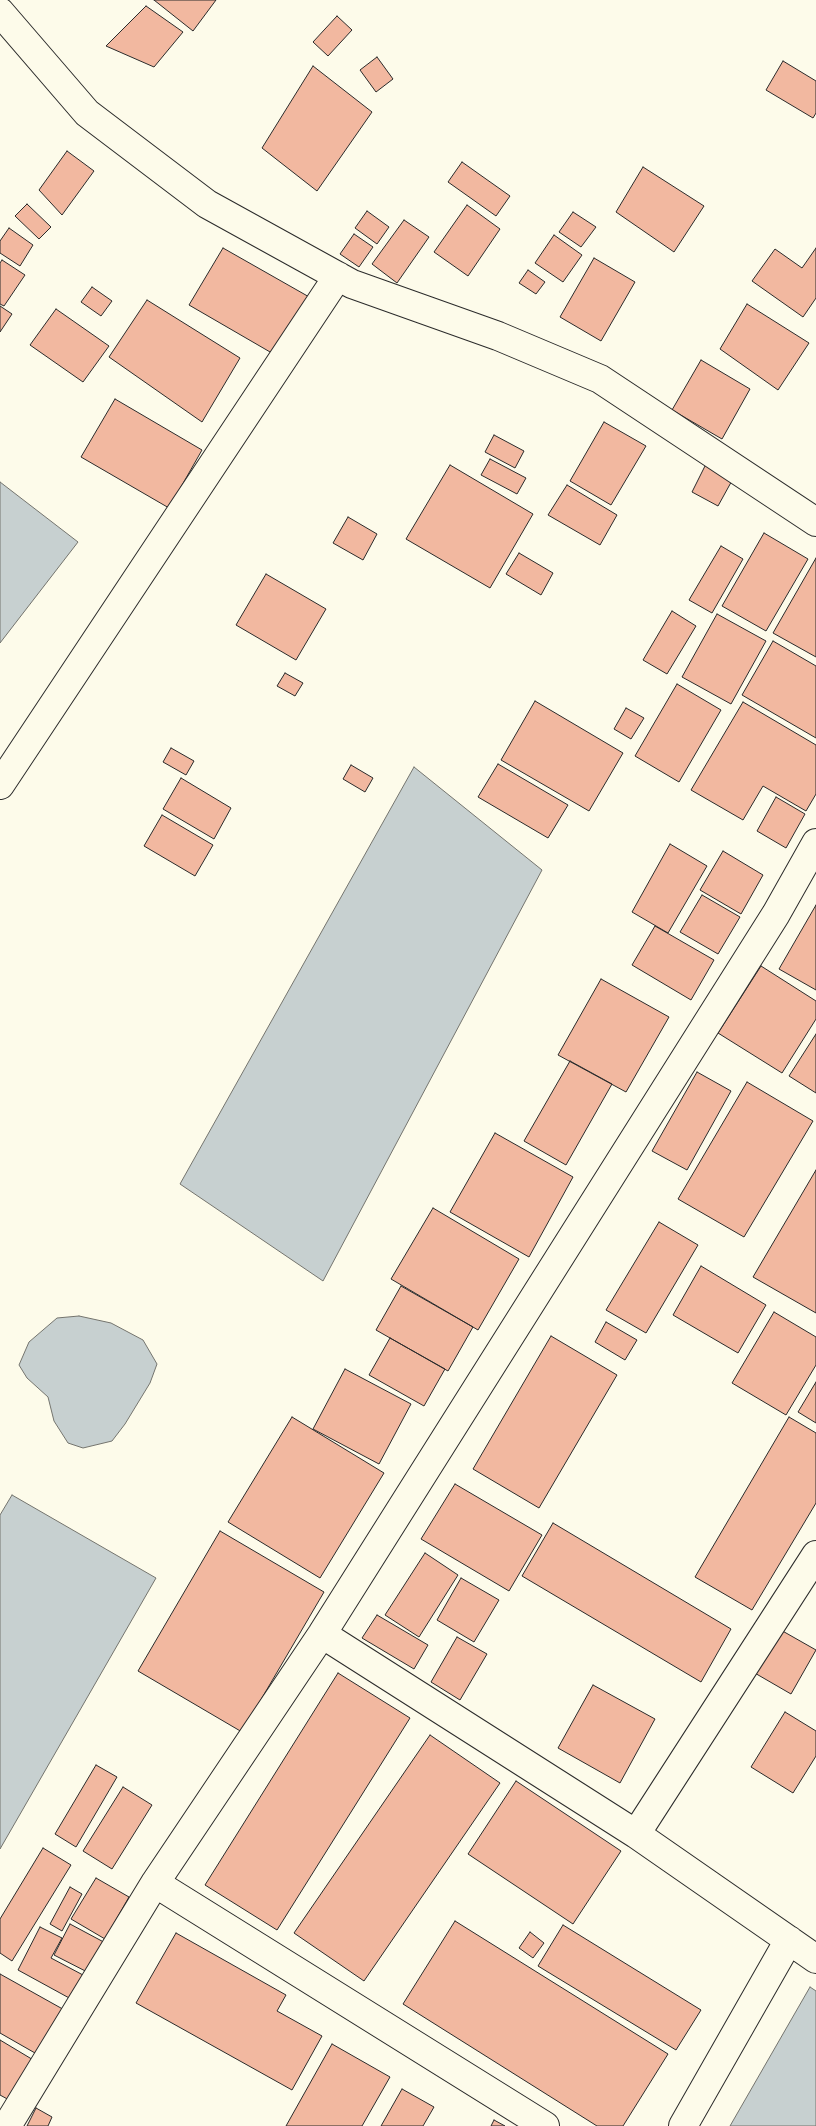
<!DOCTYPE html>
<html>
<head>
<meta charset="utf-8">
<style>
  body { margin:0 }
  canvas { display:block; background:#fdfbea }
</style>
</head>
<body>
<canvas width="816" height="2126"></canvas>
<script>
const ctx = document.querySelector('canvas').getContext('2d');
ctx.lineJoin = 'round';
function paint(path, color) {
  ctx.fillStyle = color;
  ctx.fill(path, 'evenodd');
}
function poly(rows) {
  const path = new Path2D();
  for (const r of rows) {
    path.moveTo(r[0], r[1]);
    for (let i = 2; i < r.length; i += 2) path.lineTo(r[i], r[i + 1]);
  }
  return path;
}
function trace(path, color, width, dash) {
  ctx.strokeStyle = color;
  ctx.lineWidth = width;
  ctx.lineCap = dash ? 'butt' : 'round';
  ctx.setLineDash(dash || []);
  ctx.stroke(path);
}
const water = poly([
  [0,482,78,542,0,643,0,482],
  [414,767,542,870,323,1281,180,1184,414,767],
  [79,1316,111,1323,143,1340,157,1364,150,1383,125,1424,112,1441,83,1448,68,1443,54,1421,48,1397,27,1378,19,1365,29,1342,57,1318,79,1316],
  [12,1495,156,1578,0,1849,0,1515,12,1495],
  [810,1987,816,1991,816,2126,730,2126,810,1987]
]);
const building = poly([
  [154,0,216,0,193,31,154,0],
  [146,6,183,32,154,67,106,46,146,6],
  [337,16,352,30,328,56,313,42,337,16],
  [377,57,393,79,376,92,360,70,377,57],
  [783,61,816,81,816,113,813,118,766,90,783,61],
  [313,66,372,112,317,191,262,148,313,66],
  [67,151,94,171,62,215,39,190,67,151],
  [462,162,510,196,496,216,448,182,462,162],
  [643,167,704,206,674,252,616,212,643,167],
  [27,204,51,227,39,239,15,216,27,204],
  [467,205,500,229,468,276,434,252,467,205],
  [367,211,389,227,377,244,355,228,367,211],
  [573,212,596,227,581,247,559,232,573,212],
  [404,220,429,237,397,283,372,264,404,220],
  [9,228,33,245,20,266,0,253,0,241,9,228],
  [354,234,373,247,359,267,340,254,354,234],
  [554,235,582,255,563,282,535,263,554,235],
  [223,248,311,298,277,356,189,305,223,248],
  [816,248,816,298,803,317,752,281,775,249,802,268,816,248],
  [594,258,635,282,601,341,560,317,594,258],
  [2,260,25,275,4,306,0,304,0,263,2,260],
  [528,270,545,282,536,294,519,283,528,270],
  [92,287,112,301,101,316,81,302,92,287],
  [147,300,240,358,202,422,109,357,147,300],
  [747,304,809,343,778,390,720,349,747,304],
  [0,306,12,314,0,332,0,306],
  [56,309,109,346,83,382,30,345,56,309],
  [701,360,750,389,722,439,672,410,701,360],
  [115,399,202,450,169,508,81,457,115,399],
  [604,422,646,446,611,505,570,481,604,422],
  [494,435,524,451,515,468,485,452,494,435],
  [490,459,526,478,517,494,481,475,490,459],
  [707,462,734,477,718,506,692,492,707,462],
  [450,465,533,514,490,588,406,539,450,465],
  [567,485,617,515,600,545,548,515,567,485],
  [348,517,377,534,363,560,333,543,348,517],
  [764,533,808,559,766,631,722,606,764,533],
  [721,546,743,559,712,613,689,600,721,546],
  [519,553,553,573,541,595,506,574,519,553],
  [816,558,816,657,773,633,816,558],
  [266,574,326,609,296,660,236,625,266,574],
  [672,611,696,626,667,674,643,660,672,611],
  [717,614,766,641,731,704,682,677,717,614],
  [773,641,816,666,816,738,742,695,773,641],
  [285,673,303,683,295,696,277,686,285,673],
  [677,684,721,710,679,782,635,756,677,684],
  [535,701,623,753,589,811,501,760,535,701],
  [743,702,816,745,816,794,806,811,763,786,743,820,691,790,743,702],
  [626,708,644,718,631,739,614,729,626,708],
  [171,748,194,761,186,775,163,762,171,748],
  [498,764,568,805,548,838,478,797,498,764],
  [351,765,373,778,365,792,343,779,351,765],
  [181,778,231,808,214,839,163,809,181,778],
  [776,797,805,814,786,848,757,831,776,797],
  [162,815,213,845,195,876,144,846,162,815],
  [670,844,707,866,668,933,632,912,670,844],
  [723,851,763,875,741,914,700,890,723,851],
  [702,895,740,917,718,954,680,932,702,895],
  [816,905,816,990,779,969,816,905],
  [655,926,714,960,691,1000,632,965,655,926],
  [761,966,816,1001,816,1019,782,1073,718,1033,761,966],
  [601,979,669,1017,626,1092,558,1055,601,979],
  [816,1034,816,1093,789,1076,816,1034],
  [570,1061,612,1084,566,1165,524,1141,570,1061],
  [697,1072,731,1091,687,1170,652,1151,697,1072],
  [747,1082,813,1121,744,1237,678,1199,747,1082],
  [495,1133,573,1177,529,1257,450,1212,495,1133],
  [816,1170,816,1313,753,1277,816,1170],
  [433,1208,519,1259,478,1330,391,1279,433,1208],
  [659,1222,698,1245,646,1333,606,1310,659,1222],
  [701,1266,766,1305,738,1353,673,1315,701,1266],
  [401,1286,473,1327,448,1371,376,1330,401,1286],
  [774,1312,816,1337,816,1365,786,1415,732,1383,774,1312],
  [606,1322,637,1340,625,1360,595,1342,606,1322],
  [551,1336,617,1375,539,1508,473,1469,551,1336],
  [390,1338,445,1369,424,1406,369,1375,390,1338],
  [345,1369,411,1404,379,1464,313,1429,345,1369],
  [816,1382,816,1423,798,1412,816,1382],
  [292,1417,384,1473,320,1578,228,1522,292,1417],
  [789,1417,816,1433,816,1503,752,1610,695,1577,789,1417],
  [455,1484,542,1535,509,1591,421,1539,455,1484],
  [553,1523,731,1629,701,1682,522,1576,553,1523],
  [220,1531,324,1592,242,1732,138,1671,220,1531],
  [425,1553,458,1575,419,1637,385,1615,425,1553],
  [461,1578,499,1600,474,1642,437,1620,461,1578],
  [377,1615,428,1645,414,1669,362,1638,377,1615],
  [779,1629,816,1650,791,1694,753,1672,779,1629],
  [457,1637,487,1654,460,1700,431,1682,457,1637],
  [338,1673,410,1718,277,1930,205,1885,338,1673],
  [593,1685,655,1719,620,1783,558,1748,593,1685],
  [785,1712,816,1731,816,1756,793,1793,751,1767,785,1712],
  [430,1735,500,1783,364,1981,294,1933,430,1735],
  [96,1765,117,1777,76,1847,55,1834,96,1765],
  [516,1781,621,1851,573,1924,468,1854,516,1781],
  [123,1787,152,1805,112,1869,83,1851,123,1787],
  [43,1848,71,1865,12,1961,0,1953,0,1919,43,1848],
  [96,1878,129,1897,105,1939,71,1919,96,1878],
  [70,1887,82,1894,62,1931,50,1924,70,1887],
  [455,1921,668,2054,623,2126,597,2126,403,2004,455,1921],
  [70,1924,113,1947,97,1977,54,1955,70,1924],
  [563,1925,701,2010,676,2050,538,1966,563,1925],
  [40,1927,62,1938,51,1958,83,1975,71,1999,18,1970,40,1927],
  [530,1932,544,1943,533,1958,519,1948,530,1932],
  [176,1933,286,1995,277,2011,322,2036,292,2090,136,2003,176,1933],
  [0,1974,68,2012,42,2057,0,2033,0,1974],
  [0,2040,35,2061,11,2101,0,2095,0,2040],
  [332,2044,390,2077,362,2126,286,2126,332,2044],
  [402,2089,434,2107,423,2126,381,2126,402,2089],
  [36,2108,52,2117,48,2126,27,2126,36,2108],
  [494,2120,505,2126,491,2126,494,2120]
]);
const minor = poly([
  [0,12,87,113,207,204,352,284,498,336,600,379,816,522],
  [0,785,338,276],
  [322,1634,636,1834,816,1959],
  [636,1834,816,1555],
  [155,1883,545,2126],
  [7,2126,155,1883,322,1634,776,914,816,843],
  [683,2126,789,1940]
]);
paint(water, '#c7d0d0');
trace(water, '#74746e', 1);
paint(building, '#f2b8a0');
trace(building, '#2b2b2b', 1);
trace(minor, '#2b2b2b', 30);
trace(minor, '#fdfbea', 28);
</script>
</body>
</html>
